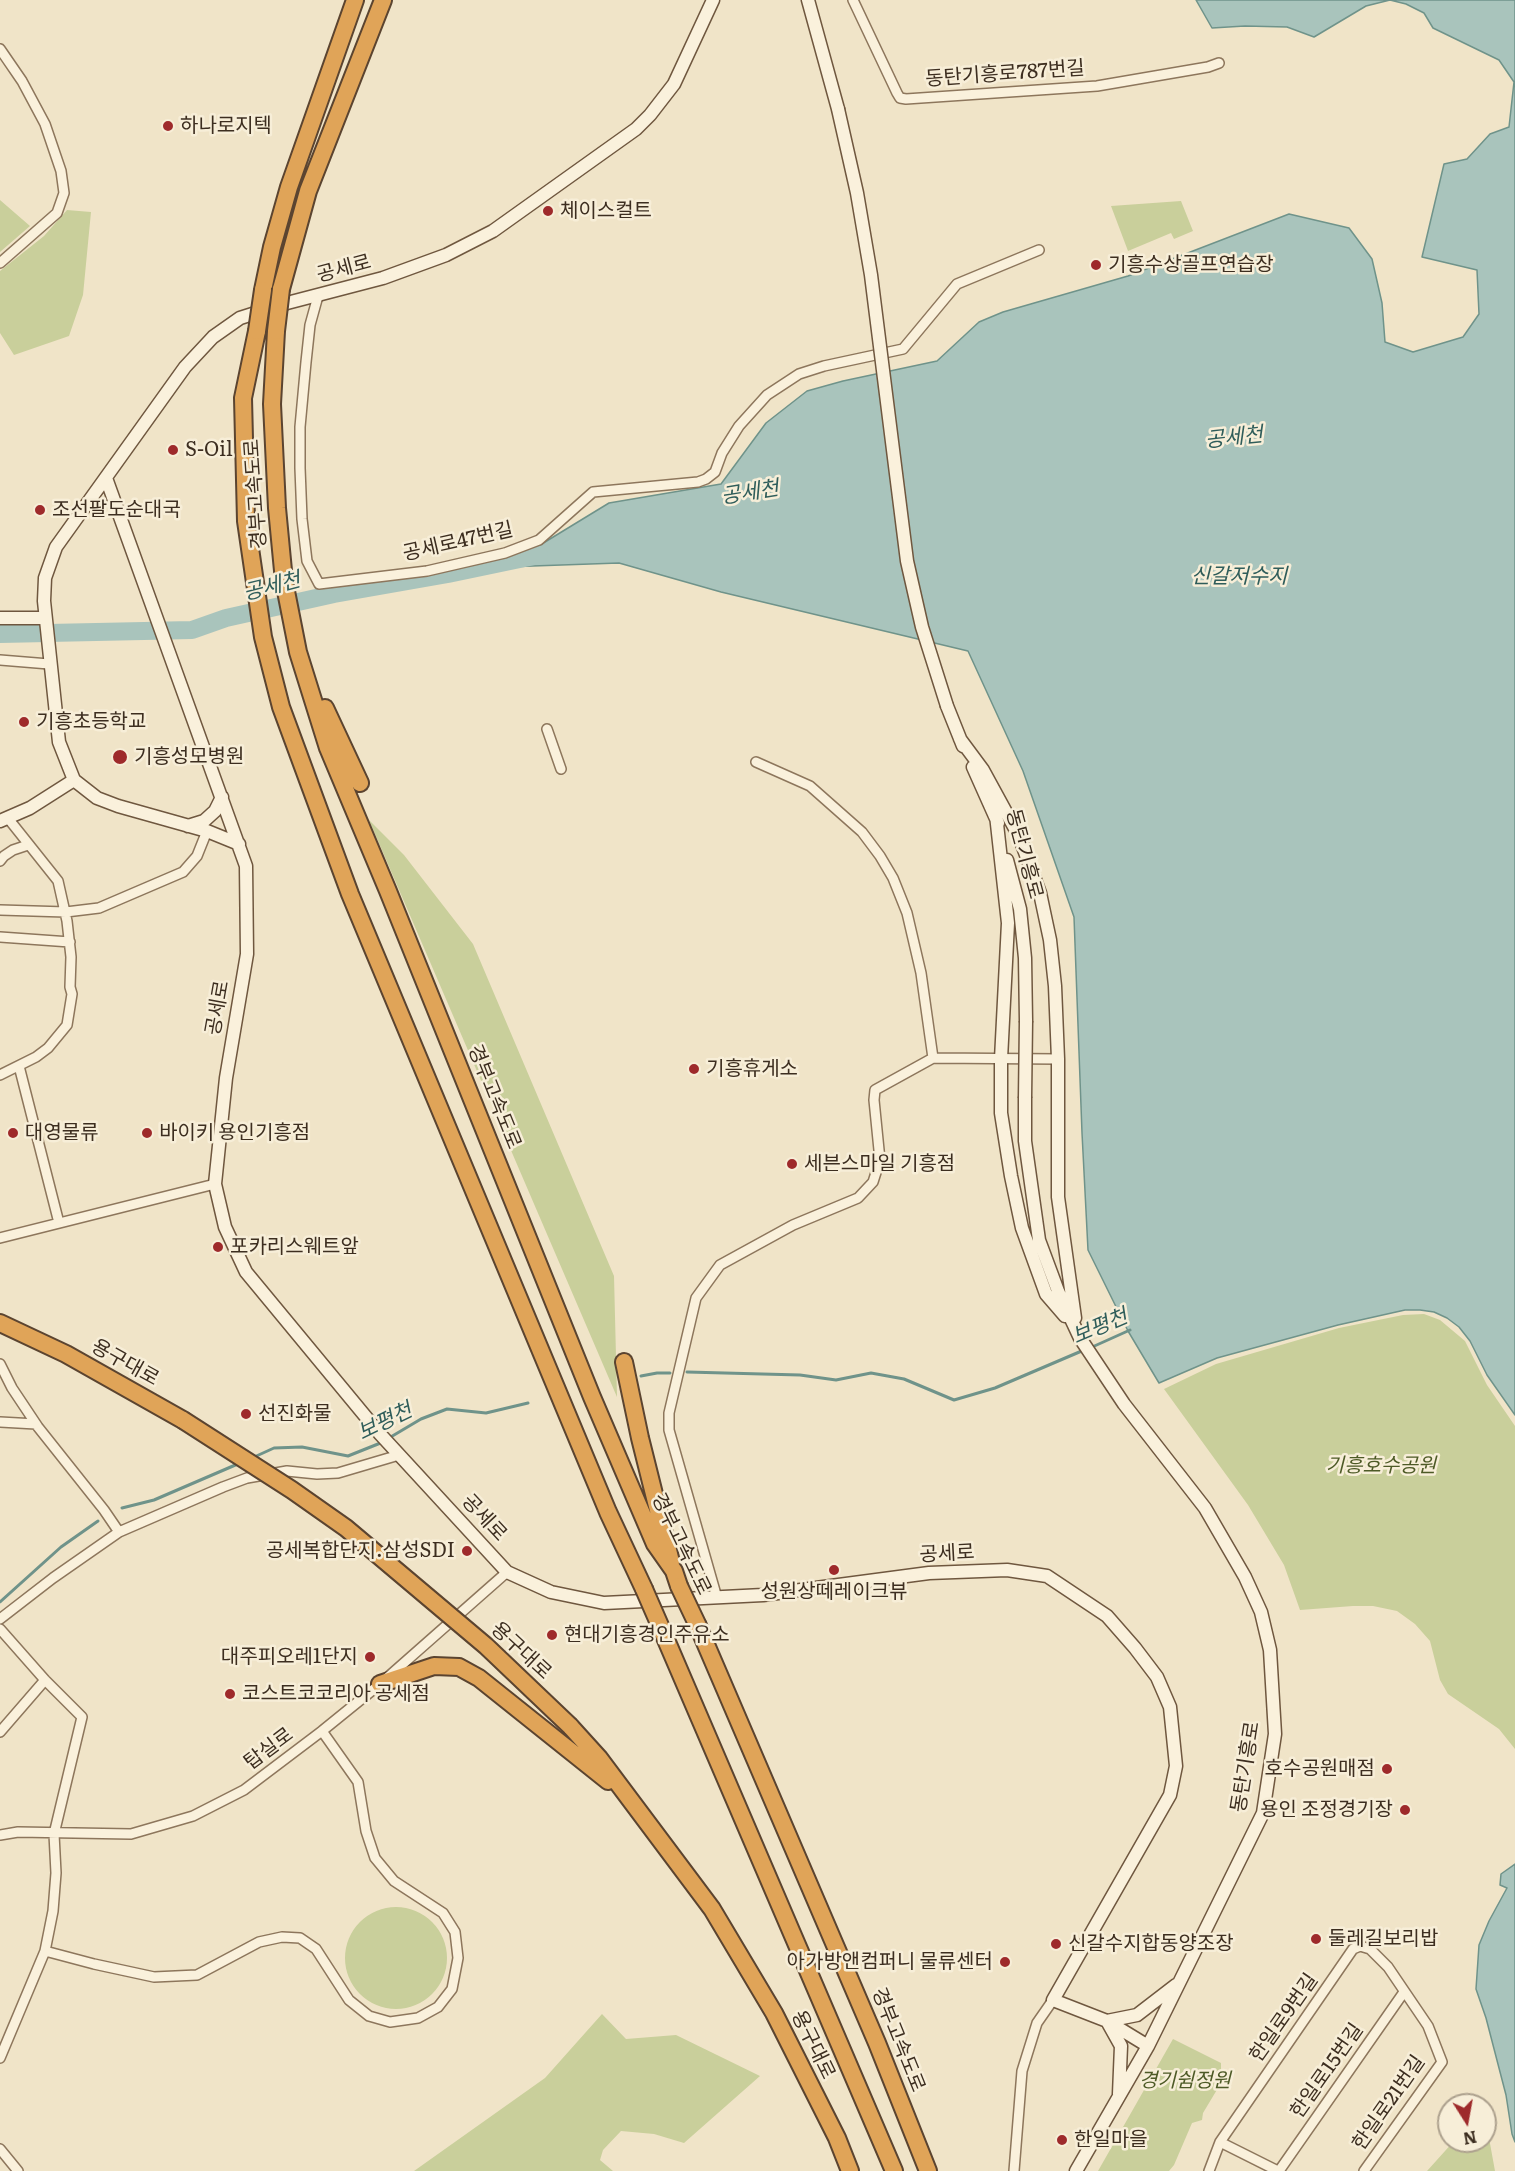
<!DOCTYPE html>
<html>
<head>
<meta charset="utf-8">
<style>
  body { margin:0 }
  #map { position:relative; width:1515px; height:2171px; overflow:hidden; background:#f0e4c8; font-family:Literata,serif }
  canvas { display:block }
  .north { position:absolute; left:1437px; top:2093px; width:60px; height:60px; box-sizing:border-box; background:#f7eed8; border:2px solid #ada18e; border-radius:50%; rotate:169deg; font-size:16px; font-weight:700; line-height:24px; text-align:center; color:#3d2e20 }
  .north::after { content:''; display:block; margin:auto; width:21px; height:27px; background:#9e2a2b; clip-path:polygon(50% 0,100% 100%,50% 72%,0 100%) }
</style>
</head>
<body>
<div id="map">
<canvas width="1515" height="2171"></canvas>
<div class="north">N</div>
</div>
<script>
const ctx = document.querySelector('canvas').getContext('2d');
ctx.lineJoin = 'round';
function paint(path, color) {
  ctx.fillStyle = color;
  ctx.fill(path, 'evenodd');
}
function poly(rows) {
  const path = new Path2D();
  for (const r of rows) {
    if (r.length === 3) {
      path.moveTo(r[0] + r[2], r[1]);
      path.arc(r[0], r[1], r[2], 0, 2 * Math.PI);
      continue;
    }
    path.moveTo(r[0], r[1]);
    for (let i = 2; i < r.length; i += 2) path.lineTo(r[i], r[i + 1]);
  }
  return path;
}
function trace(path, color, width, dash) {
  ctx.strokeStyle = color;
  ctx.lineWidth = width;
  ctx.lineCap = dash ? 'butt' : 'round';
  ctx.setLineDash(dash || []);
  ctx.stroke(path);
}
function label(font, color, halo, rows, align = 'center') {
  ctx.font = font + ' Literata,"Noto Sans KR",serif';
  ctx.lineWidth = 5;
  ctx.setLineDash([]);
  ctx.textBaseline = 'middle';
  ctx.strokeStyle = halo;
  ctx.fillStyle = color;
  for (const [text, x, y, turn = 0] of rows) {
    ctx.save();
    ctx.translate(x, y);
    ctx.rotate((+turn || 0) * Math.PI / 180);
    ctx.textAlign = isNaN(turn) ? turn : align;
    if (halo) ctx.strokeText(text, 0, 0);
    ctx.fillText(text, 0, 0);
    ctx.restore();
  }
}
const green = poly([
  [0,200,30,226,0,252],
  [1181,201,1193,231,1174,239,1171,233,1128,251,1111,206],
  [67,210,91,212,83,295,69,336,14,355,0,333,0,271,44,236],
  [369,820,404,855,473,944,614,1276,617,1397],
  [1424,1314,1440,1320,1465,1341,1487,1385,1515,1426,1515,1749,1499,1729,1448,1694,1440,1680,1430,1641,1415,1624,1397,1611,1373,1606,1353,1606,1300,1610,1284,1565,1248,1505,1164,1389,1216,1364,1339,1328,1403,1315],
  [396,1958,51],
  [602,2014,626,2039,676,2035,760,2076,684,2143,654,2134,621,2131,603,2150,600,2160,613,2171,414,2171,545,2078],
  [1173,2039,1221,2063,1221,2083,1203,2113,1202,2120,1192,2123,1174,2165,1169,2171,1098,2171],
  [1485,2116,1495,2171,1427,2171,1454,2141,1485,2141]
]);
const water = poly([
  [1196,0,1515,0,1515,1415,1487,1375,1470,1341,1459,1327,1447,1318,1434,1312,1420,1310,1405,1310,1338,1325,1217,1358,1159,1383,1128,1331,1088,1250,1082,1133,1074,917,1023,771,968,651,721,592,619,563,504,567,609,503,721,484,766,423,807,391,843,381,937,361,979,322,1003,312,1128,276,1289,214,1349,228,1372,259,1382,303,1385,342,1413,352,1463,337,1479,314,1477,270,1422,257,1444,164,1467,159,1490,134,1509,127,1514,82,1499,60,1433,28,1424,13,1406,4,1390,0,1366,6,1314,37,1287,27,1245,26,1212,28,1196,0],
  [1515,1864,1515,2142,1512,2134,1506,2095,1486,2018,1476,1989,1479,1945,1489,1921,1507,1888,1500,1885,1501,1874,1515,1864]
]);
const stream = poly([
  [1090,1348,1130,1330],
  [687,1372,800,1375,836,1380,871,1373,904,1379,954,1400,995,1388,1084,1350],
  [641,1376,657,1373,670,1373],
  [389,1438,421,1419,447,1409,486,1413,528,1403],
  [252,1458,274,1448,302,1447,348,1456,383,1442],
  [122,1508,154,1500,240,1463],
  [0,1602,61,1547,98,1521]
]);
const river = poly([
  [0,634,192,630,226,618,334,594,448,574,539,555]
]);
const street = poly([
  [853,0,897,93,900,98,906,99,1097,86,1208,67,1219,63],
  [0,49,22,81,45,124,61,171,64,193,57,213,0,263],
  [318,296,310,325,306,362,300,427,300,468,302,519,307,561,319,584,427,571,505,553,539,540,593,492,698,482,706,479,715,472,722,453,739,426,767,395,799,374,824,366,903,349,957,284,1039,250],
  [0,660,49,664],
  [547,729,561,769],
  [0,861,4,856,13,850,28,845],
  [0,910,66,912,99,908,183,872,197,856,207,831],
  [0,937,70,942],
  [933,1058,1058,1059],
  [19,1066,59,1223],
  [0,1075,36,1057,48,1048,67,1025,72,994,70,987,71,957,67,921,58,881,7,817],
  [0,1238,215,1184],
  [0,1364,12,1388,38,1427,104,1510,119,1532],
  [0,1422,36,1424],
  [717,1598,669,1430,669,1413,696,1298,720,1265,793,1225,858,1198,873,1182,880,1160,874,1100,875,1090,933,1058,921,973,907,913,893,878,880,856,862,832,810,786,756,762],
  [0,1619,53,1578,119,1532,223,1487,247,1478,287,1471,317,1474,338,1473,399,1455],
  [0,1629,45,1680,82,1717,54,1834,56,1873,53,1911,45,1951,0,2058],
  [0,1732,45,1680],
  [0,1835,18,1832,131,1834,193,1816,244,1790,322,1731,380,1684,507,1572],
  [45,1951,94,1964,154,1977,197,1975,259,1942,282,1937,300,1938,316,1949,349,2000,369,2016,390,2022,418,2018,438,2007,452,1989,458,1958,455,1932,443,1913,394,1881,375,1858,366,1831,358,1782,322,1731],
  [1220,2142,1278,2171],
  [0,2149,18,2171],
  [1014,2171,1022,2071,1037,2023,1053,2000],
  [1209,2171,1220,2142,1353,1949,1360,1946,1370,1949,1388,1967,1428,2026,1442,2062,1364,2171],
  [1279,2171,1404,1992]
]);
const secondary = poly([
  [808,0,838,109],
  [106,478,246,866,247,954,226,1078,215,1184,225,1227,246,1272,380,1434,507,1572,551,1592,604,1603,763,1595,929,1573,1007,1570,1047,1576,1107,1616,1135,1648,1157,1677,1170,1707,1176,1766,1170,1795,1053,2000,1107,2021,1148,2046],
  [0,618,45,618],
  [947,706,963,746],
  [960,739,983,770,1019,836,1040,893,1050,940,1055,986,1058,1059,1058,1197,1075,1318],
  [973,767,998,823],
  [996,815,1008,923,1001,1059,1001,1113,1011,1176,1022,1228,1046,1294,1065,1316],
  [0,821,30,808,74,780],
  [188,826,204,821,215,811,222,797],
  [239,844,207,831,118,806,97,798,74,780,59,742,44,601,45,578,56,547,185,367,213,337,240,318,287,303,383,278,446,255,493,231,636,129,650,115,674,84,713,0],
  [1007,860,1020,909,1025,958,1026,1021],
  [1025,1098,1025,1141,1039,1240,1058,1291,1080,1338,1124,1404,1205,1508,1245,1577,1261,1612,1270,1650,1275,1734,1263,1813,1148,2046,1076,2171],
  [1119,2094,1121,2046,1107,2021,1137,2015,1176,1985]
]);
const highway = poly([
  [281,289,308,191,383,0],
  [263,290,272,247,289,187,355,0],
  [257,331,243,398,246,521,263,637,281,707,350,894,608,1512,644,1589],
  [276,331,272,404,277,508,284,581,298,652,328,748,388,891,592,1397,655,1544,674,1571,679,1586],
  [325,708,360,783],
  [0,1323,66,1354,183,1420],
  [624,1362,640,1438,671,1562],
  [698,1626,877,2043,928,2171],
  [661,1628,894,2171],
  [380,1684,434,1666,459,1667,479,1678,608,1781],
  [570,1726,599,1758,712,1909,774,2013,837,2138,850,2171]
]);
const secondaryBridge = poly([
  [838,109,857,193,871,275,907,561,922,627,947,706],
  [1025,1098,1026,1021]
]);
const highwayBridge = poly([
  [257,331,263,290],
  [276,331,281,289],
  [183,1420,292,1490,346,1528,486,1646,570,1726],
  [679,1586,698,1626],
  [644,1589,661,1628]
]);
const markers = [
  [168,126,6,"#9e2a2b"],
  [548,211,6,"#9e2a2b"],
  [1096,265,6,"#9e2a2b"],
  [173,450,6,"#9e2a2b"],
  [40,510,6,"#9e2a2b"],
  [24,722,6,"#9e2a2b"],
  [120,757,8,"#9e2a2b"],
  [694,1069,6,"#9e2a2b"],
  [13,1133,6,"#9e2a2b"],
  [147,1133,6,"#9e2a2b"],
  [792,1164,6,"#9e2a2b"],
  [218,1247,6,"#9e2a2b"],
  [246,1414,6,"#9e2a2b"],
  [467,1551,6,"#9e2a2b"],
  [834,1570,6,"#9e2a2b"],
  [552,1635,6,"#9e2a2b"],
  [370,1657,6,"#9e2a2b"],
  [230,1694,6,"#9e2a2b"],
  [1387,1769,6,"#9e2a2b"],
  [1405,1810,6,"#9e2a2b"],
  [1316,1939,6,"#9e2a2b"],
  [1056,1944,6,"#9e2a2b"],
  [1005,1962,6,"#9e2a2b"],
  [1062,2140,6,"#9e2a2b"]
];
const streetNames = [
  ["동탄기흥로787번길",1005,74,-4],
  ["공세로",344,269,-15],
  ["경부고속도로",256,494,-94],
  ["공세로47번길",458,542,-13],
  ["동탄기흥로",1024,854,75],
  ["공세로",218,1008,-80],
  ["경부고속도로",494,1097,68],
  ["용구대로",125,1363,29],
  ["공세로",484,1518,47],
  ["경부고속도로",681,1544,64],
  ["공세로",947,1554,-3],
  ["용구대로",521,1651,43],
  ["탑실로",269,1749,-37],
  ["동탄기흥로",1246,1767,-81],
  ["한일로9번길",1284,2018,-55],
  ["경부고속도로",898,2040,68],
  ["용구대로",813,2045,64],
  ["한일로15번길",1327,2071,-55],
  ["한일로21번길",1389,2103,-55]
];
const poiNames = [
  ["하나로지텍",180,126],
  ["체이스컬트",560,211],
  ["기흥수상골프연습장",1108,265],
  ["S-Oil",185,450],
  ["조선팔도순대국",52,510],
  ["기흥초등학교",36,722],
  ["기흥성모병원",134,757],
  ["기흥휴게소",706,1069],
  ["대영물류",25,1133],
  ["바이키 용인기흥점",159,1133],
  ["세븐스마일 기흥점",804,1164],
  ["포카리스웨트앞",230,1247],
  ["선진화물",258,1414],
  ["공세복합단지.삼성SDI",455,1551,"right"],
  ["성원상떼레이크뷰",834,1592,"center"],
  ["현대기흥경인주유소",564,1635],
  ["대주피오레1단지",358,1657,"right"],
  ["코스트코코리아 공세점",242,1694],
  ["호수공원매점",1375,1769,"right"],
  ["용인 조정경기장",1393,1810,"right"],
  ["둘레길보리밥",1328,1939],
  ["신갈수지합동양조장",1068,1944],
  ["아가방앤컴퍼니 물류센터",993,1962,"right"],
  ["한일마을",1074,2140]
];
const parkNames = [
  ["기흥호수공원",1381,1466],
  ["경기쉼정원",1185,2081]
];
const waterNames = [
  ["공세천",1234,438,-6],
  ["공세천",750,493,-9],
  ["신갈저수지",1239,577],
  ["공세천",272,587,-14],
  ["보평천",1100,1327,-23],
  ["보평천",385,1422,-26]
];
paint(green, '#c9cf9b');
paint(water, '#a9c4bc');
trace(water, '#6f938a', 1.5);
trace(stream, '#6f938a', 3);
trace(river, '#a9c4bc', 18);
trace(street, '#8d765c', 12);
trace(secondary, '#6f573f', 15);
trace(highway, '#5b4430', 20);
trace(street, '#faf1dc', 9);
trace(secondary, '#faf1dc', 12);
trace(highway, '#e0a458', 16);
trace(secondaryBridge, '#6f573f', 15, []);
trace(highwayBridge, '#5b4430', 20, []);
trace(secondaryBridge, '#faf1dc', 12);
trace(highwayBridge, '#e0a458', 16);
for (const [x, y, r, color] of markers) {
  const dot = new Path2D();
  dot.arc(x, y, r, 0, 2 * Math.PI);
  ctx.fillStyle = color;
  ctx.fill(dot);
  trace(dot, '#f7eed8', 2);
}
label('20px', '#3d2e20', '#f7eed8', streetNames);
label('20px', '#3d2e20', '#f7eed8', poiNames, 'left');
label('italic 20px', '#4d5a26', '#f7eed8', parkNames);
label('italic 21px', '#2f5d5a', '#f7eed8', waterNames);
</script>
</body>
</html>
